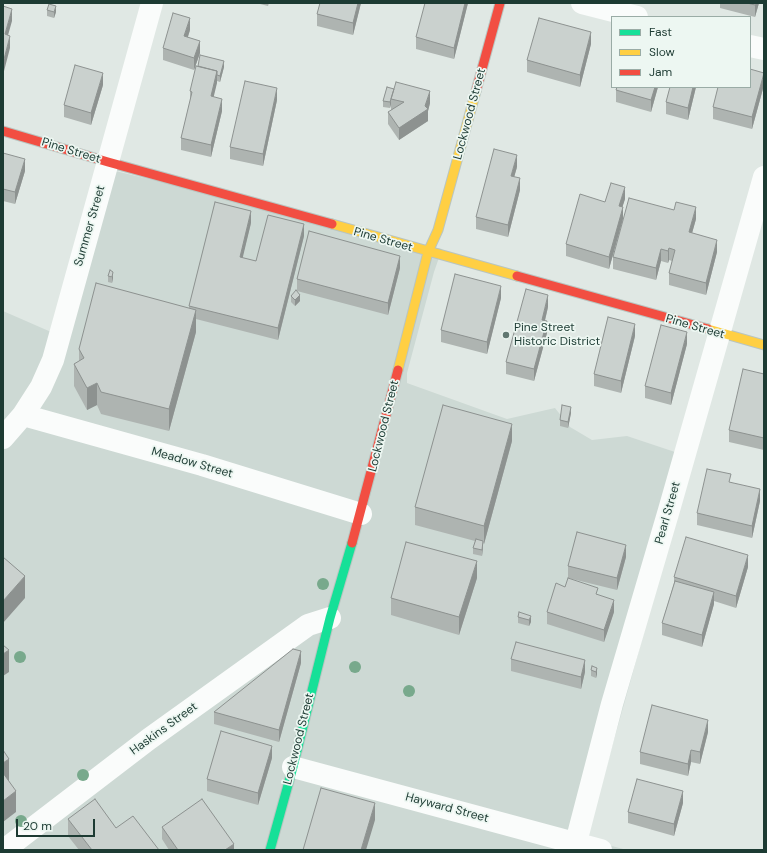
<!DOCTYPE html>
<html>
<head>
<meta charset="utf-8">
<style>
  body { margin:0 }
  #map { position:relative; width:767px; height:853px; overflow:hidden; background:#e0e8e4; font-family:"DM Sans",sans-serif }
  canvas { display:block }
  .frame { position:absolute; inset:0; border:4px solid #1d3b33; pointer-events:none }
  .legend { position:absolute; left:611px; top:16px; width:140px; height:72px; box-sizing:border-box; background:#edf7f2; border:1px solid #9aaca6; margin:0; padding:5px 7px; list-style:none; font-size:12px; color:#1d3b33 }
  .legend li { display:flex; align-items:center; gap:8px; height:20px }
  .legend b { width:20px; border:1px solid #9aaca6 }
  .scale { position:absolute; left:16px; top:819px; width:79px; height:18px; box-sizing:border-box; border:2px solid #1d3b33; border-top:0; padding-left:5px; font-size:12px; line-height:14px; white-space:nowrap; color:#1d3b33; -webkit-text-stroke:3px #edf7f2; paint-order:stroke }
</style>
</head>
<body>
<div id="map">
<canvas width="767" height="853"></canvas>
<div class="frame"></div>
<ul class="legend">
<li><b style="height:5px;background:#16e098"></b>Fast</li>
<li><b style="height:5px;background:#ffcf43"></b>Slow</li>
<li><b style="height:5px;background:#f24e42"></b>Jam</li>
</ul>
<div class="scale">20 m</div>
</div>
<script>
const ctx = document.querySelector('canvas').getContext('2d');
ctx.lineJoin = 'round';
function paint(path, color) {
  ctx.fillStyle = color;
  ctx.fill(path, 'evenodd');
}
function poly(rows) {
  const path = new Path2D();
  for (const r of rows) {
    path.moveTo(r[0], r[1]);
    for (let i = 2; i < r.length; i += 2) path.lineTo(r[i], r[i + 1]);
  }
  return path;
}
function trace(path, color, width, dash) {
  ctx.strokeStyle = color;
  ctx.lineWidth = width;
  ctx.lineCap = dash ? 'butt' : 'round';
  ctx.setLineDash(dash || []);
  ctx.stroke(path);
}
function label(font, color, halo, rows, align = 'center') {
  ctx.font = font + ' "DM Sans",sans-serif';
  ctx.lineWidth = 3.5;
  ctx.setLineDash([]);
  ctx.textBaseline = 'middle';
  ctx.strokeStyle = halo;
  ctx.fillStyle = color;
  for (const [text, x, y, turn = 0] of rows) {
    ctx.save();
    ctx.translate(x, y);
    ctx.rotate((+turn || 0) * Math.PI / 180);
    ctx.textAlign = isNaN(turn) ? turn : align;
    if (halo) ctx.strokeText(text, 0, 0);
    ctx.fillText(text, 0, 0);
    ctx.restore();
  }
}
const built = poly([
  [111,170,442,249,434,272,407,373,407,383,507,419,555,408,570,427,592,440,627,436,681,454,691,460,633,672,587,836,593,841,627,850,3,850,3,311,58,335]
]);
const street = poly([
  [582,3,637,17],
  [750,46,764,49],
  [23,415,202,465,361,514],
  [3,438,23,415,41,387,53,360,152,3],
  [293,767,601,850],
  [4,850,149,739,308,625,330,618],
  [574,850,612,704,669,510,764,177]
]);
const fast = poly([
  [270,850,293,767,330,618,352,543]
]);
const slow = poly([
  [332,224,517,276],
  [708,329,764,345],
  [398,370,428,252,438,230,476,91]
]);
const jam = poly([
  [476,91,500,3],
  [3,131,108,162,332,224],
  [517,276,708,329],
  [352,543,398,370]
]);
const trees = [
  [323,584],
  [20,657],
  [355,667],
  [409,691],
  [83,775],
  [21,821]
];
const wall = poly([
  [256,3,269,3,268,6],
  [320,3,361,3,353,35,317,26,317,14],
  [468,3,454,59,416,49,416,37],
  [720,3,759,3,755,17,720,8],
  [47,10,56,12,54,18,47,16],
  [190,30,188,37,200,53,194,70,163,60,163,48],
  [591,44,580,87,527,72,527,60],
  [198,66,224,67,220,82,217,81,213,97,222,111,211,157,181,150,181,138,190,101,190,91],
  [103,85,91,125,64,117,64,105],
  [764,85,752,129,713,119,713,107],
  [387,87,430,103,428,111,428,121,399,140,388,124,388,112,391,111,391,104,390,108,383,107,383,101],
  [617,87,658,87,651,112,616,102,616,90],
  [670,87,696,87,688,120,666,114,666,102],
  [277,100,263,166,230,159,230,147],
  [3,153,25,171,15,204,3,201],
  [517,167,514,177,520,190,508,237,476,229,476,217],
  [625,199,622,207,623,219,609,269,566,256,566,244,605,202],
  [696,219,692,233,717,252,706,295,669,285,669,273,672,261,669,260,668,263,661,261,656,280,613,269,613,257],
  [251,223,242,258,256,261,304,236,278,340,196,319,196,332,169,431,101,414,97,405,87,410,74,386,74,364,79,361,79,349,189,308,189,306],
  [400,268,388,315,297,291,297,279],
  [108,276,113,278,112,283,108,282],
  [291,296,300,301,295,306,291,302],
  [501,298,487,354,441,342,441,330],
  [548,307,545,321,547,333,534,381,506,374,506,362],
  [635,336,621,393,594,386,594,374],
  [687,344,671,405,645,398,645,386],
  [764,374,764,450,729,442,729,430],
  [571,413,568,428,560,426,560,420],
  [512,441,484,544,483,543,483,547,482,556,473,554,473,548,475,541,415,525,415,507],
  [731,482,760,501,752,538,697,525,697,513],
  [626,557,617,590,568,578,568,566],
  [748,567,736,608,714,601,714,604,702,647,662,635,662,623,674,583,674,577],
  [477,578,459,635,391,615,391,598],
  [565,587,598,595,614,612,604,642,547,624,547,612],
  [519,612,531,622,529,626,518,623,518,617],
  [511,659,585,672,581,689,511,671],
  [301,663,279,742,214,724,214,712],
  [597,668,597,674,596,678,591,676,591,670],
  [708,732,700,764,691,762,688,776,640,764,640,752],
  [272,758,258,805,207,791,207,779],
  [683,803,674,836,628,823,628,812],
  [68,819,116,828,159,850,79,850,68,836],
  [162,827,234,850,169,850,162,839]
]);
const shadedWall = poly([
  [358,3,361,3,353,35,353,23],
  [465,3,468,3,454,59,454,48],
  [756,3,759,3,755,17,755,5],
  [56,6,56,12,54,18,54,12],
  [12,9,12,21,5,46,5,34],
  [190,18,190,30,184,48,184,36],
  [591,32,591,44,580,87,580,75],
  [10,36,10,48,3,75,3,63],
  [200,41,200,53,194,70,194,58],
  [224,61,224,67,220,82,220,76],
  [217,71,217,83,211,108,211,96],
  [103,73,103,85,91,125,91,113],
  [764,73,764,85,752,129,752,117],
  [655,87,658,87,651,112,651,100],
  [693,87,696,87,688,120,688,108],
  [277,88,277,100,263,166,263,154],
  [394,89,391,99,391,104,390,108,390,102],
  [430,91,430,103,428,111,428,121,399,140,399,128,425,106],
  [222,99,222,111,211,157,211,145],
  [517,155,517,167,511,188,511,176],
  [25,159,25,171,15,204,15,192],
  [520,178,520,190,508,237,508,225],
  [625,187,625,199,619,218,619,206],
  [623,207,623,219,609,269,609,257],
  [696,207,696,219,689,244,689,232],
  [251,211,251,223,240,269,240,257],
  [304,224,304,236,278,340,278,328],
  [717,240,717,252,706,295,706,283],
  [669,248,669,260,668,263,668,251],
  [661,249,661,261,656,280,656,268],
  [400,256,400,268,388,315,388,303],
  [113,272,113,278,112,283,112,277],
  [501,286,501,298,487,354,487,342],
  [300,295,300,301,295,306,295,300],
  [548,295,548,307,542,332,542,320],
  [196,310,196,332,169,431,169,409],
  [547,321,547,333,534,381,534,369],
  [635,324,635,336,621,393,621,381],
  [687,332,687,344,671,405,671,393],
  [97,383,97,405,87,410,87,388],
  [571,407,571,413,568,428,568,422],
  [512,424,512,441,484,544,484,526],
  [760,489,760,501,752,538,752,526],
  [483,541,483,547,482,556,482,550],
  [626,545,626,557,617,590,617,578],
  [748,555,748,567,736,608,736,596],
  [477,561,477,578,459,635,459,617],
  [25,576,25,598,3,623,3,601],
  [714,592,714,604,702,647,702,635],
  [614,600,614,612,604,642,604,630],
  [531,616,531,622,529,626,529,620],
  [9,650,9,672,3,676,3,654],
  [301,651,301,663,279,742,279,730],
  [585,660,585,672,581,689,581,677],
  [597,668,597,674,596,678,596,672],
  [708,720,708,732,700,764,700,752],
  [272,746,272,758,258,805,258,793],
  [691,750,691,762,688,776,688,764],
  [9,759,9,780,3,785,3,763],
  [16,791,16,812,3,822,3,801],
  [683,791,683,803,674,836,674,824],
  [375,803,375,820,366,850,361,850],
  [234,844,234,850,225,850]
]);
const building = poly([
  [320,3,358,3,353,23,317,14,320,3],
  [425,3,465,3,454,48,416,37,425,3],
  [747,3,756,3,755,5,747,3],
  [49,4,56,6,54,12,47,10,49,4],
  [3,6,12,9,5,34,10,36,3,63,3,6],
  [173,13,190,18,184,36,200,41,194,58,163,48,173,13],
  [539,18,591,32,580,75,527,60,539,18],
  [200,55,224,61,220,76,217,75,217,71,198,66,200,55],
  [75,65,103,73,91,113,64,105,75,65],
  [196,66,217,71,211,96,222,99,211,145,181,138,192,92,190,91,196,66],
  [750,69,764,73,752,117,713,107,718,87,750,87,750,69],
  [245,81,277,88,263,154,230,147,245,81],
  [396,82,430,91,425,106,428,109,399,128,388,112,404,102,391,99,396,82],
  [387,87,394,89,390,102,383,101,387,87],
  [617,87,655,87,651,100,616,90,617,87],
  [670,87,693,87,688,108,666,102,670,87],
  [494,149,517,155,511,176,520,178,508,225,476,217,494,149],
  [3,153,25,159,15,192,3,189,3,153],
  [611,183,625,187,619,206,623,207,609,257,566,244,580,194,605,202,611,183],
  [629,198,674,210,676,202,696,207,689,232,717,240,706,283,669,273,675,250,669,248,668,251,661,249,656,268,613,257,629,198],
  [215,202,251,211,240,257,256,261,268,215,304,224,278,328,189,306,215,202],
  [309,231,400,256,388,303,297,279,309,231],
  [110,270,113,272,112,277,108,276,110,270],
  [455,274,501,286,487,342,441,330,455,274],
  [96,283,196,310,169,409,101,392,97,383,87,388,74,364,84,358,79,349,96,283],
  [526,289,548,295,542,320,547,321,534,369,506,362,526,289],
  [296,290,300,295,295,300,291,296,296,290],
  [608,317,635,324,621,381,594,374,608,317],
  [661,325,687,332,671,393,645,386,661,325],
  [743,369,764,374,764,438,729,430,743,369],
  [443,405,512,424,484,526,415,507,443,405],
  [562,405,571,407,568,422,560,420,562,405],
  [707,469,731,474,729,482,760,489,752,526,697,513,707,469],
  [577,532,626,545,617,578,568,566,577,532],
  [686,537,748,555,736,596,674,577,686,537],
  [476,539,483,541,482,550,473,548,476,539],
  [406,542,477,561,459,617,391,598,406,542],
  [3,557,25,576,3,601,3,557],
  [568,578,598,588,596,594,614,600,604,630,547,612,556,583,565,587,568,578],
  [675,581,714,592,702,635,662,623,675,581],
  [519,612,531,616,529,620,518,617,519,612],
  [516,642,585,660,581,677,511,659,516,642],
  [3,645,9,650,3,654,3,645],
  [293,649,301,651,279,730,214,712,293,649],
  [592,666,597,668,596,672,591,670,592,666],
  [652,705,708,720,700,752,691,750,688,764,640,752,652,705],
  [221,731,272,746,258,793,207,779,221,731],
  [3,750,9,759,3,763,3,750],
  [3,773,16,791,3,801,3,773],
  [637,779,683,791,674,824,628,812,637,779],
  [321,788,375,803,361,850,303,850,321,788],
  [95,799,116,828,133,816,159,850,92,850,68,819,95,799],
  [202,799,234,844,225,850,178,850,162,827,202,799]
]);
const markers = [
  [506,335,4,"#617871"]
];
const streetNames = [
  ["Lockwood Street",470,114,-75],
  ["Pine Street",71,151,17],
  ["Summer Street",90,226,-74],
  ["Pine Street",383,240,16],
  ["Pine Street",695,327,16],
  ["Lockwood Street",384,426,-76],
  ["Meadow Street",192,463,16],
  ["Pearl Street",668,513,-74],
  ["Haskins Street",164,729,-36],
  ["Lockwood Street",299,739,-76],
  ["Hayward Street",447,808,15]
];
const poiNames = [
  ["Pine Street",514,328],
  ["Historic District",514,342]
];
paint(built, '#cdd9d4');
trace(fast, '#b9c5c0', 11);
trace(slow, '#b9c5c0', 11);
trace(jam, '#b9c5c0', 11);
trace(street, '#fafcfb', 22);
trace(fast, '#16e098', 9);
trace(slow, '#ffcf43', 9);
trace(jam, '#f24e42', 9);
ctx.fillStyle = '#78a98c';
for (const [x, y] of trees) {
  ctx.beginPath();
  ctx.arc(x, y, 6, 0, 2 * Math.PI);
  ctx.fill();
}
paint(wall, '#aeb4b1');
paint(shadedWall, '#8d9290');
paint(building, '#cad1ce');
trace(building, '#8d9290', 1);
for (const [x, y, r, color] of markers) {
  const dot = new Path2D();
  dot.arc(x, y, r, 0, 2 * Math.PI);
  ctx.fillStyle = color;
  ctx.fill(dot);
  trace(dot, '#edf7f2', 1.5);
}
label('12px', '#1d3b33', '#edf7f2', streetNames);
label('12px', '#1d3b33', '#edf7f2', poiNames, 'left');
</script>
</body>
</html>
